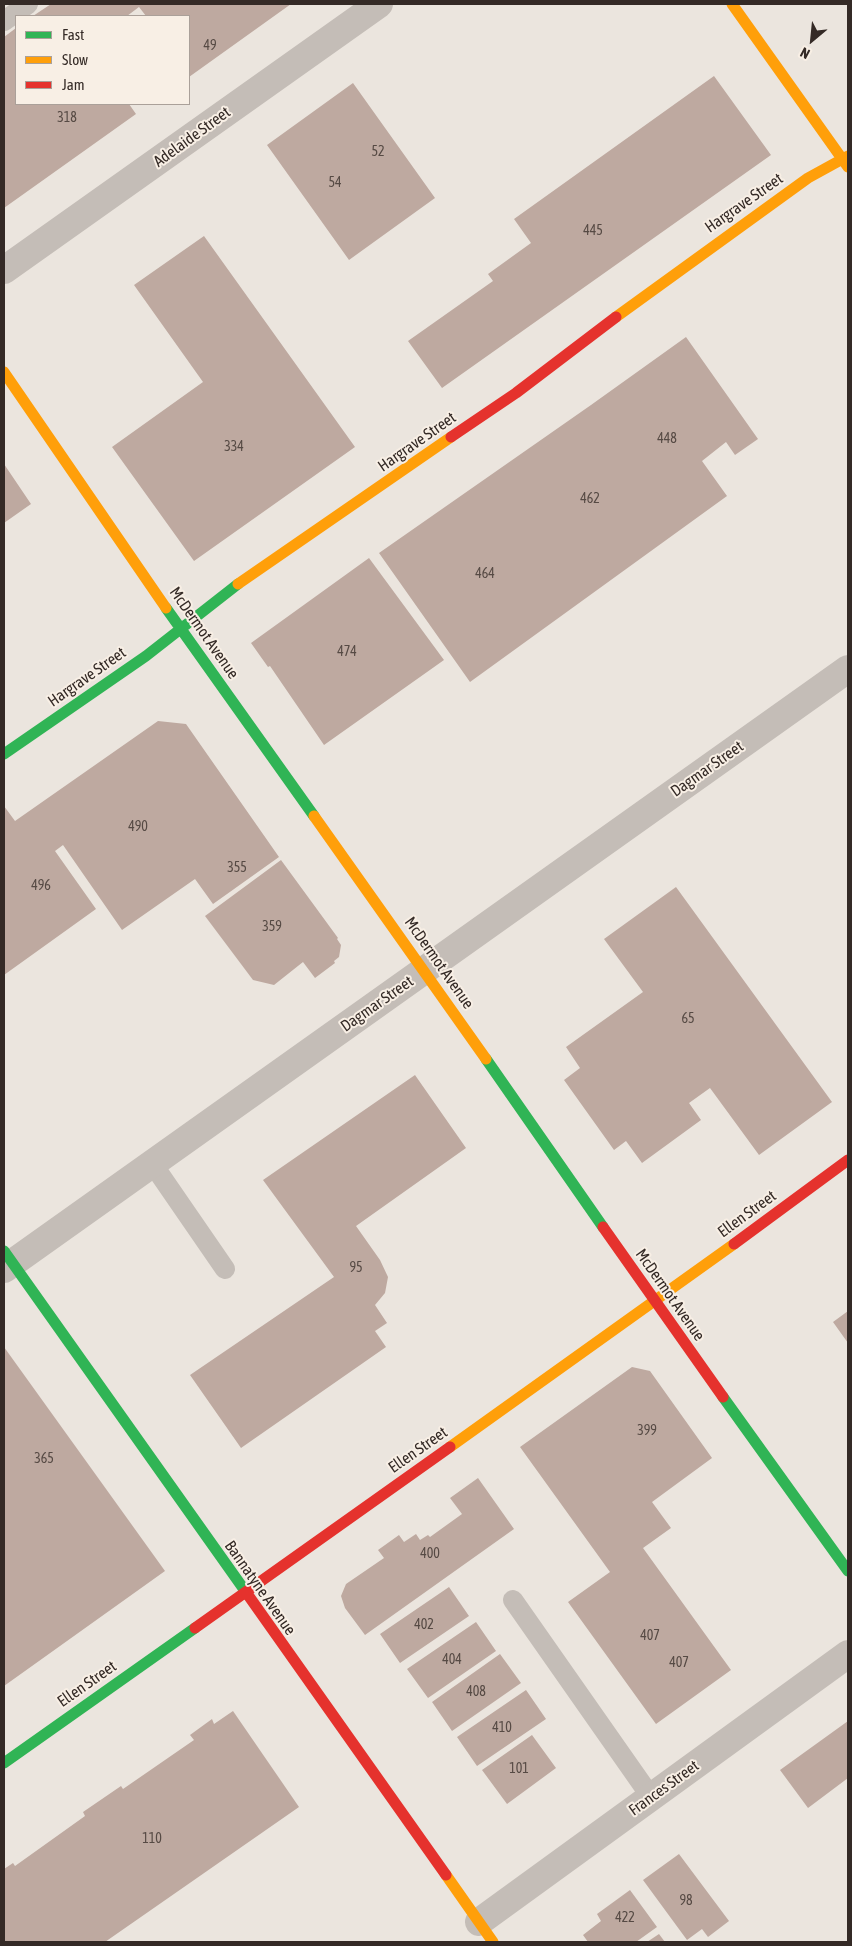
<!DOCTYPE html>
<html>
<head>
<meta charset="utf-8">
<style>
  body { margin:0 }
  #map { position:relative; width:852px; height:1946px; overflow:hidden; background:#ebe5de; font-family:"Asap Condensed",sans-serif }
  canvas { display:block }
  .frame { position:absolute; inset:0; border:5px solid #342a26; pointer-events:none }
  .legend { position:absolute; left:15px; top:15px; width:175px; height:90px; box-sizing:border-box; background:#f8efe5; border:1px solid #aaa099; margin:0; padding:6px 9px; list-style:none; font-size:15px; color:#342a26 }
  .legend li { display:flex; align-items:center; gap:10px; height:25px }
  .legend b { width:25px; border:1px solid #aaa099 }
  .north { position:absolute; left:787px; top:15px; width:50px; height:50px; -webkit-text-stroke:4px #f8efe5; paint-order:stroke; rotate:208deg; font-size:14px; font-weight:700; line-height:20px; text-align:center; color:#342a26 }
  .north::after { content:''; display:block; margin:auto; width:18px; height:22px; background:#342a26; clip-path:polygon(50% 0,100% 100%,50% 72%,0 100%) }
</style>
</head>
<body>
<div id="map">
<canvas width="852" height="1946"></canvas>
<div class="frame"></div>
<ul class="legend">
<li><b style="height:6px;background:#30b455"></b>Fast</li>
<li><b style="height:6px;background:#ff9f0a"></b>Slow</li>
<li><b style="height:6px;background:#e5322d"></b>Jam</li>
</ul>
<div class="north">N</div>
</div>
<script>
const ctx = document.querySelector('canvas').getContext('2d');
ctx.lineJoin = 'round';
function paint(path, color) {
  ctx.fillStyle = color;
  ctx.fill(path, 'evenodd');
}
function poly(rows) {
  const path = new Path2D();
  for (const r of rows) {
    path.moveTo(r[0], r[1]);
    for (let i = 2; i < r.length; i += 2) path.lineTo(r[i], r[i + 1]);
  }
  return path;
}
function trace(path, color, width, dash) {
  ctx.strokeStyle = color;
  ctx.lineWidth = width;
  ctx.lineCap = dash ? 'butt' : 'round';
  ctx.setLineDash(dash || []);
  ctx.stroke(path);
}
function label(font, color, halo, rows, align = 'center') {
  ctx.font = font + ' "Asap Condensed",sans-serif';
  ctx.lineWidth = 4;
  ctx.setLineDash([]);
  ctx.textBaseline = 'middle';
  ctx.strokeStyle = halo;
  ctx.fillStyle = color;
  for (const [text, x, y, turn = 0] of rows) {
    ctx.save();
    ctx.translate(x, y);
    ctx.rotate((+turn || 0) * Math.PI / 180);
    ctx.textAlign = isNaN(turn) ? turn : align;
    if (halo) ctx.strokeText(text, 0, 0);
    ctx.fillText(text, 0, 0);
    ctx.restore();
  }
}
const building = poly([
  [51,4,291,4,189,77,189,16,146,16,139,7,127,16,33,16],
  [16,28,16,104,129,104,136,114,4,208,4,37],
  [714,76,771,155,442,388,408,341,493,281,488,274,531,243,514,219],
  [353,83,435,198,349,260,267,145],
  [204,236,355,447,194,561,112,447,203,382,134,285],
  [686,337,758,439,735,455,726,442,702,461,727,496,470,682,379,553,591,405],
  [4,464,31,504,4,523],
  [369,558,444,660,324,745,270,666,268,667,251,643],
  [158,721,186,724,279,857,213,904,195,879,122,930,63,845,55,851,96,909,4,975,4,806,15,821],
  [281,860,338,938,337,939,341,945,339,957,334,961,335,963,315,978,303,962,274,985,253,980,205,916],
  [676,887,832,1102,759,1155,710,1088,689,1103,701,1120,642,1163,626,1141,614,1150,564,1080,580,1068,566,1047,643,992,604,939],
  [415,1075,466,1148,356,1226,380,1260,388,1277,385,1293,375,1305,387,1323,375,1331,386,1347,241,1448,190,1375,334,1277,263,1180],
  [848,1311,848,1343,833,1322],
  [4,1347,165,1571,4,1686],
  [632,1367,650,1371,712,1458,652,1502,671,1528,643,1548,731,1670,656,1724,568,1602,610,1572,520,1447],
  [478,1478,514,1529,365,1635,345,1608,341,1596,346,1584,384,1558,378,1550,399,1535,404,1542,416,1534,420,1540,428,1535,430,1537,462,1514,450,1498],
  [449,1587,469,1616,400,1663,380,1634],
  [476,1622,496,1651,428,1698,407,1669],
  [500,1654,521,1683,452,1731,432,1702],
  [526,1690,546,1719,477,1766,457,1737],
  [233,1711,299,1807,105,1942,4,1942,4,1869,13,1863,15,1866,85,1816,83,1812,121,1786,123,1789,194,1740,190,1735,212,1719,214,1724],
  [848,1721,848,1778,808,1808,780,1770],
  [532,1735,556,1768,507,1804,482,1770],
  [679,1854,729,1921,708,1937,702,1929,687,1940,643,1880],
  [630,1890,657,1927,636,1942,588,1942,583,1935,601,1921,597,1914],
  [659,1934,665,1942,647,1942]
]);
const lane = poly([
  [4,21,28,4],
  [152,1163,225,1269],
  [513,1600,651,1797]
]);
const street = poly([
  [4,270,379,4],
  [4,1269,848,669],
  [479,1922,848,1654]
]);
const fast = poly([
  [166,608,314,816],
  [4,754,146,656,238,584],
  [486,1059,603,1227],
  [4,1251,248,1595],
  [723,1397,848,1571],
  [4,1763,195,1628]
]);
const slow = poly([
  [732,4,848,167],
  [616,317,808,178,848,156],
  [4,372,166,608],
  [238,584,451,437],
  [314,816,486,1059],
  [450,1447,734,1244],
  [446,1875,493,1942]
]);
const jam = poly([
  [451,437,516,393,616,317],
  [603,1227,723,1397],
  [734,1244,848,1160],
  [248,1595,446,1875],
  [195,1628,450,1447]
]);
const numberNames = [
  ["49",210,46],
  ["318",67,118],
  ["52",378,152],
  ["54",335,183],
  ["445",593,231],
  ["448",667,439],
  ["334",234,447],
  ["462",590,499],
  ["464",485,574],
  ["474",347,652],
  ["490",138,827],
  ["355",237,868],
  ["496",41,886],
  ["359",272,927],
  ["65",688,1019],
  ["95",356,1268],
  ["399",647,1431],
  ["365",44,1459],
  ["400",430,1554],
  ["402",424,1625],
  ["407",650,1636],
  ["404",452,1660],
  ["407",679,1663],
  ["408",476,1692],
  ["410",502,1728],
  ["101",519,1769],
  ["110",152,1839],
  ["98",686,1901],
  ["422",625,1918]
];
const streetNames = [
  ["Adelaide Street",192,137,-36],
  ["Hargrave Street",744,203,-35],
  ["Hargrave Street",417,442,-35],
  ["McDermot Avenue",204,633,55],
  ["Hargrave Street",87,677,-35],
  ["Dagmar Street",707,769,-35],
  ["McDermot Avenue",439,963,55],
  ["Dagmar Street",377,1004,-35],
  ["Ellen Street",747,1214,-36],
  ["McDermot Avenue",670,1295,55],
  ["Ellen Street",418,1450,-35],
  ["Bannatyne Avenue",260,1588,55],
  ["Ellen Street",87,1684,-35],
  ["Frances Street",664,1788,-36]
];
paint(building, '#bea9a0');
trace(lane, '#c4bdb7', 20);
trace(street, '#c4bdb7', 28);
trace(fast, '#30b455', 11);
trace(slow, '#ff9f0a', 11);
trace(jam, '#e5322d', 11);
label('14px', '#564a44', null, numberNames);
label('16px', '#342a26', '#f8efe5', streetNames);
</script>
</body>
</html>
